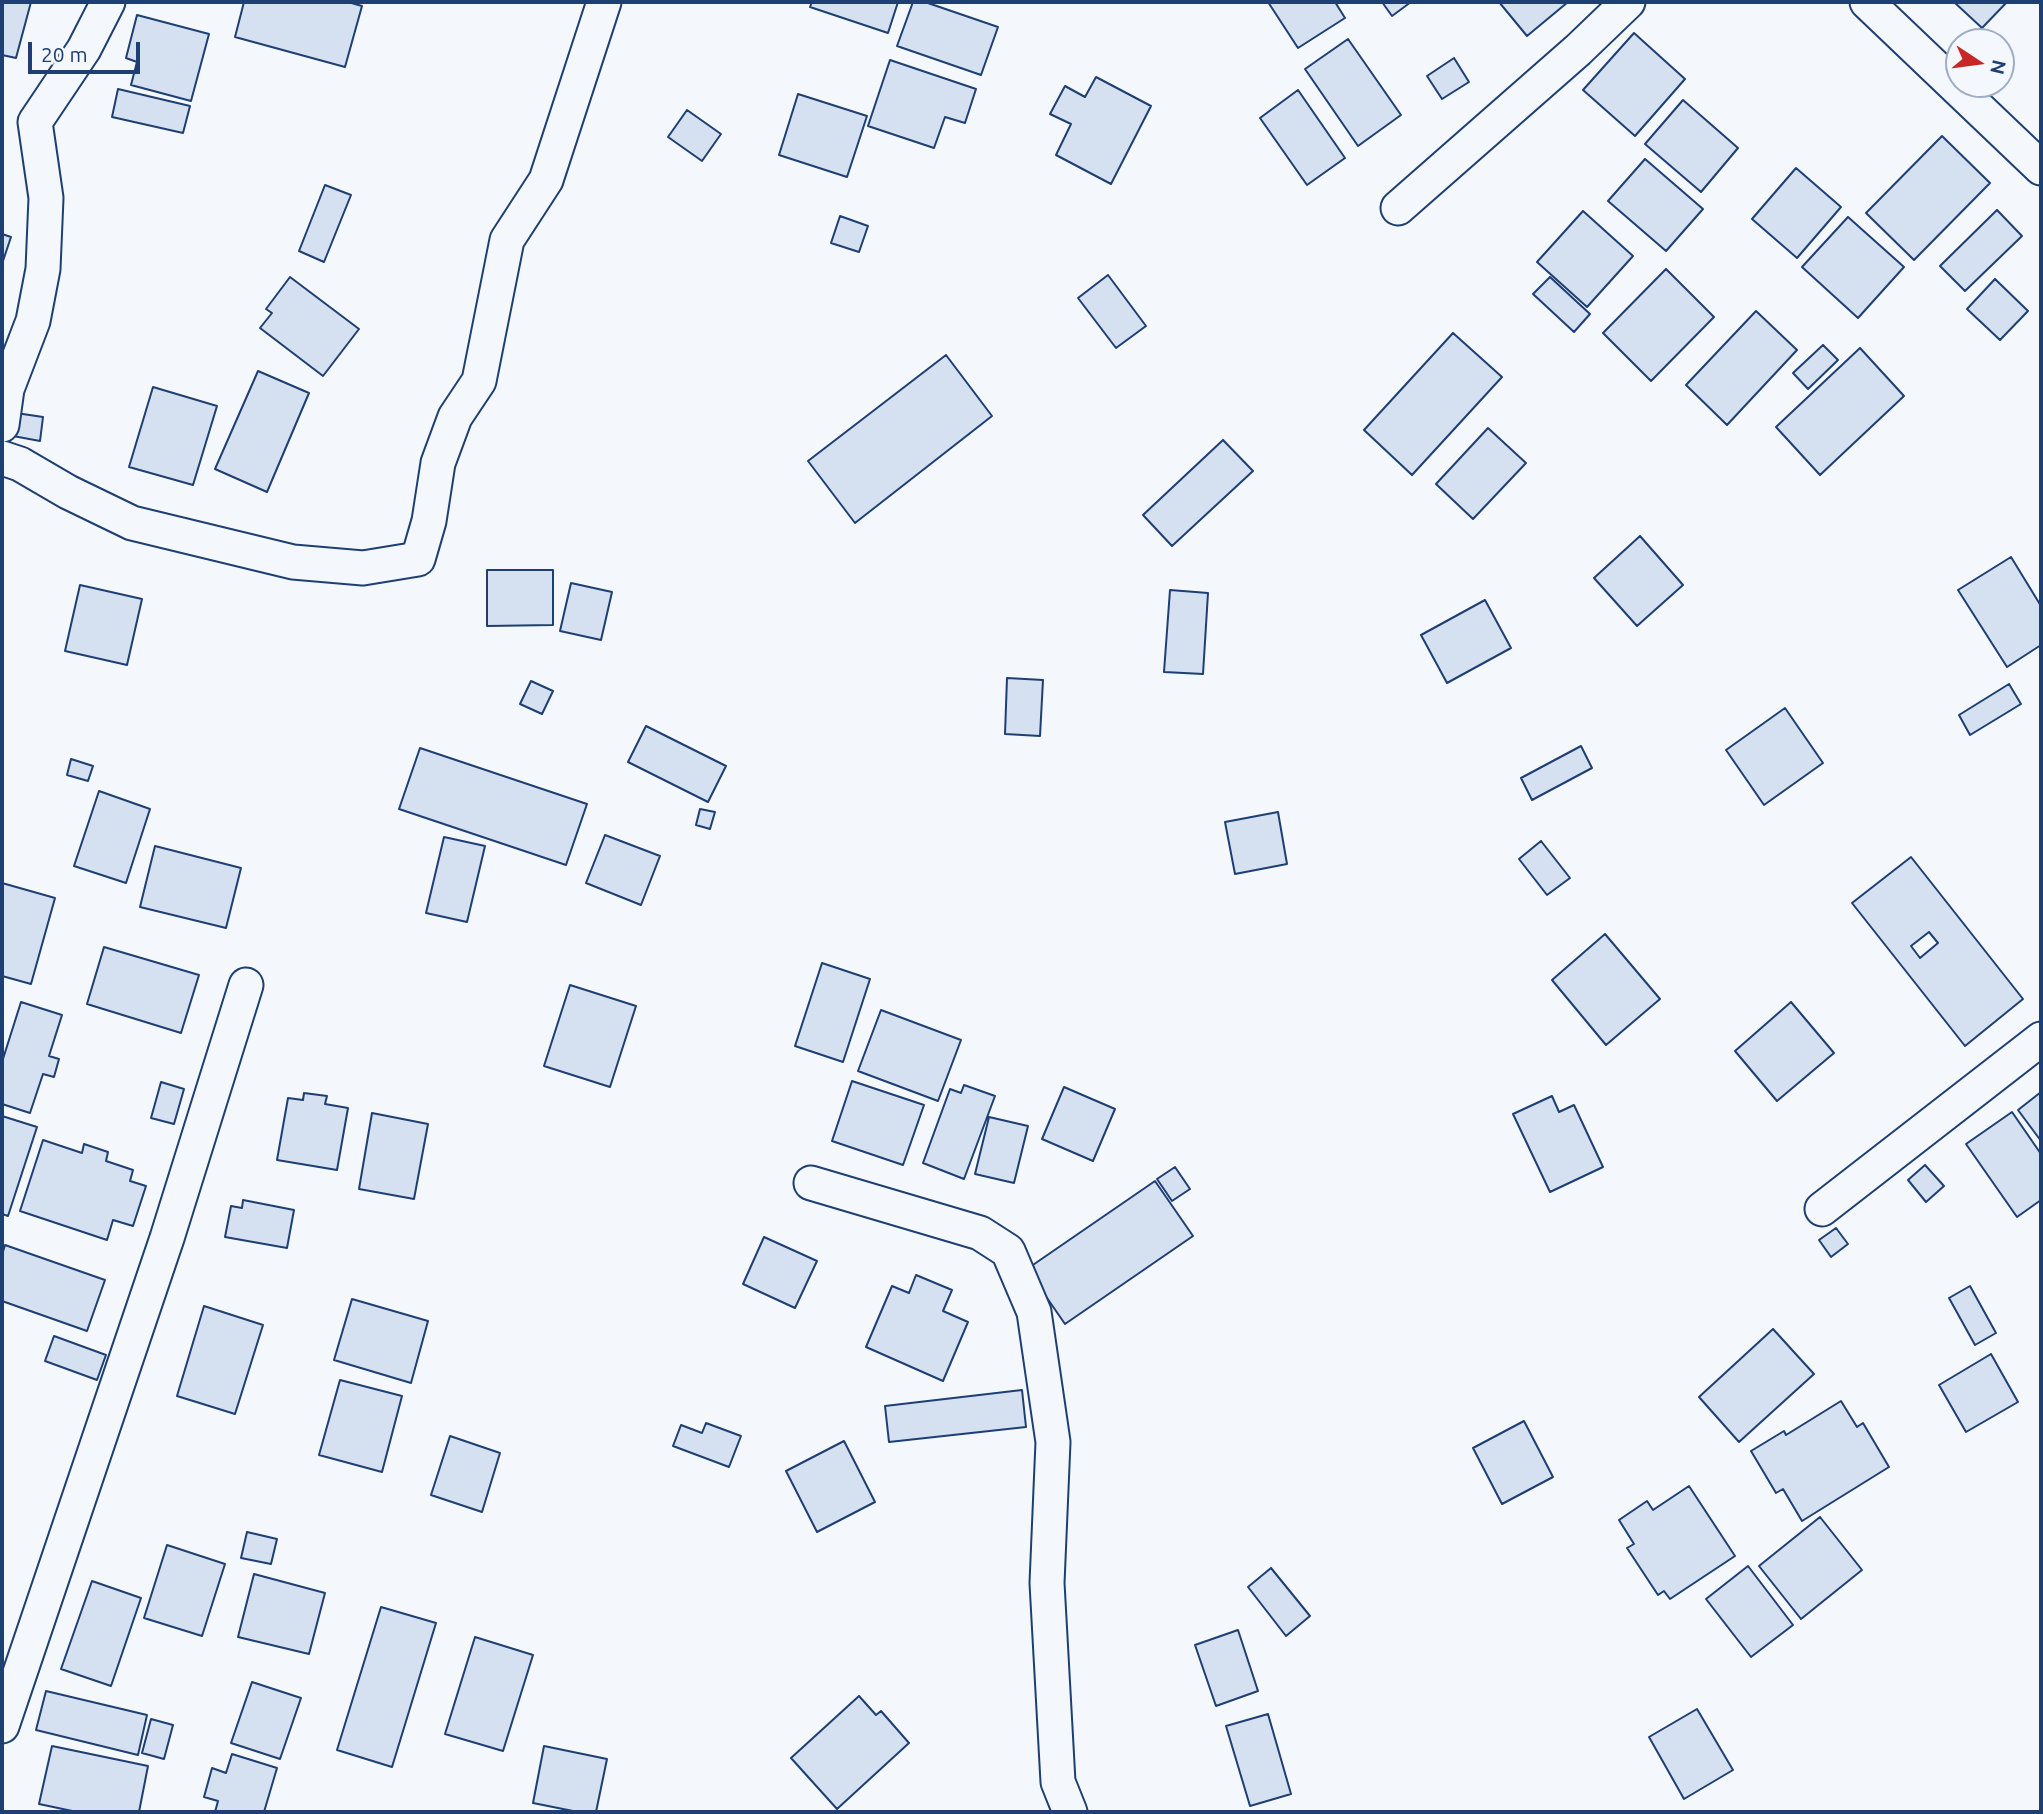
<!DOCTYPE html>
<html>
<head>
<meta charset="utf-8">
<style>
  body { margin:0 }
  #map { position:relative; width:2043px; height:1814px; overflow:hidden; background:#f4f7fb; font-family:Ubuntu,sans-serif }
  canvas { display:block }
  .frame { position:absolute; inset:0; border:4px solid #1d3f73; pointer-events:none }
  .north { position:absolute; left:1945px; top:28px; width:70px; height:70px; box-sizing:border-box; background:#f4f7fb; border:2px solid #9eadc5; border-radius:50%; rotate:103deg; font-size:19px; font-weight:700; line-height:28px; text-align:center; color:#1d3f73 }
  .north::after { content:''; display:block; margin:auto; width:24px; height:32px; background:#c62828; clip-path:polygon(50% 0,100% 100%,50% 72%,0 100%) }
  .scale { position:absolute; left:28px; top:42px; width:112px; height:32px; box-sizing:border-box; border:4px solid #1d3f73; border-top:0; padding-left:9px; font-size:21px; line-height:24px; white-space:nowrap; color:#1d3f73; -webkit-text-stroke:5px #f4f7fb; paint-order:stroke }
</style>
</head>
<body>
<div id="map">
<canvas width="2043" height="1814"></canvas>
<div class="frame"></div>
<div class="north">N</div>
<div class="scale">20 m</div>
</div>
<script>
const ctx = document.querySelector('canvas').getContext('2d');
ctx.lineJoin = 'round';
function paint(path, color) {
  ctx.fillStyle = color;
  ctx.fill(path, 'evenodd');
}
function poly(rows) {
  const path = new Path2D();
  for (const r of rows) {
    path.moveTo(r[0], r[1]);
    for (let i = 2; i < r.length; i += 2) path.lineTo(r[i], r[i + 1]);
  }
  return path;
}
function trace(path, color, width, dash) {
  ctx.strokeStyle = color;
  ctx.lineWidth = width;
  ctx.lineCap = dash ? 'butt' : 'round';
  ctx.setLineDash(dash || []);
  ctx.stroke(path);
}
const building = poly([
  [2,2,31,2,16,58,2,55,2,2],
  [244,2,348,2,362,6,345,67,235,37,244,2],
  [812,2,898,2,888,33,810,7,812,2],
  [913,2,925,2,998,27,981,75,897,46,913,2],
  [1268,2,1335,2,1345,18,1298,48,1268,2],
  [1382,2,1411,2,1392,16,1382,2],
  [1499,2,1568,2,1527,36,1499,2],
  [1954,2,2007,2,1982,28,1954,2],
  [137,15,209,34,191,101,131,85,137,62,126,58,137,15],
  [1634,33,1685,79,1635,136,1583,90,1634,33],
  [1348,39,1401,115,1358,146,1305,69,1348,39],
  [1454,58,1469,82,1442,99,1427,76,1454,58],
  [890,60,976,89,965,123,945,117,934,148,868,126,890,60],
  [1096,77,1151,106,1111,184,1056,155,1071,124,1050,114,1065,86,1085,97,1096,77],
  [118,89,190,106,183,133,112,117,118,89],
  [1298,90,1345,158,1307,185,1260,118,1298,90],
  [798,94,867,116,847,177,779,155,798,94],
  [1683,100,1738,148,1701,192,1645,144,1683,100],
  [687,110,721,134,702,161,668,137,687,110],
  [1942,136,1990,183,1914,260,1866,213,1942,136],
  [1645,159,1703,209,1666,251,1608,201,1645,159],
  [1796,168,1841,207,1797,258,1752,219,1796,168],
  [325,185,351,195,324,262,299,251,325,185],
  [1997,210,2022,236,1965,291,1940,266,1997,210],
  [1583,211,1633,256,1587,307,1537,262,1583,211],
  [840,216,868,226,859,252,831,243,840,216],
  [1848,217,1904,267,1858,318,1802,267,1848,217],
  [2,234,11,237,2,264,2,234],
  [1666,269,1714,317,1651,381,1603,333,1666,269],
  [1108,275,1146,326,1116,348,1078,298,1108,275],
  [290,277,359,329,323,376,260,328,272,313,266,309,290,277],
  [1550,277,1590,314,1574,332,1533,294,1550,277],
  [1995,279,2028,311,2000,340,1967,309,1995,279],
  [1756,311,1797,350,1727,425,1686,385,1756,311],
  [1453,333,1502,377,1412,475,1364,430,1453,333],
  [1823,345,1838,360,1808,389,1793,373,1823,345],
  [1860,348,1904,396,1820,475,1776,427,1860,348],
  [946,355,992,416,855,523,808,461,946,355],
  [258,371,309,393,267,492,215,469,258,371],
  [153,387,217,406,193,485,129,467,153,387],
  [16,413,43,417,40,441,13,436,16,413],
  [1488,428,1526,463,1473,519,1436,484,1488,428],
  [1223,440,1253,471,1172,546,1143,515,1223,440],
  [1640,536,1683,585,1637,626,1594,578,1640,536],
  [2011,557,2041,606,2041,645,2007,667,1958,590,2011,557],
  [487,570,553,570,553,625,487,626,487,570],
  [571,583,612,592,601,640,560,631,571,583],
  [80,585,142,599,127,665,65,651,80,585],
  [1170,590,1208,593,1203,674,1164,672,1170,590],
  [1485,600,1511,648,1447,683,1421,635,1485,600],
  [1007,678,1043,680,1040,736,1005,734,1007,678],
  [531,681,553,691,542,714,520,704,531,681],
  [2009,684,2021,704,1970,735,1959,715,2009,684],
  [1785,708,1823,763,1764,805,1726,750,1785,708],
  [646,726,726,766,708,802,628,762,646,726],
  [1581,746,1592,768,1532,800,1521,778,1581,746],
  [420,748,587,804,566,865,399,809,420,748],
  [71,759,93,766,88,781,67,775,71,759],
  [99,791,150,809,126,883,74,866,99,791],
  [700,809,715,812,710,829,696,825,700,809],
  [1278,812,1287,864,1235,874,1225,822,1278,812],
  [605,835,660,856,641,905,586,883,605,835],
  [444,837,485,846,467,922,426,913,444,837],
  [1541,841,1570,878,1547,895,1519,859,1541,841],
  [155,846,241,868,226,928,140,907,155,846],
  [1911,857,2023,999,1965,1046,1852,903,1911,857],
  [1929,932,1938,943,1920,958,1911,946,1929,932],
  [2,883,55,898,31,984,2,976,2,883],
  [1605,934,1660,999,1606,1045,1552,980,1605,934],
  [104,947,199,975,181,1033,87,1004,104,947],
  [822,963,870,979,843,1062,795,1046,822,963],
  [570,985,636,1006,610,1087,544,1066,570,985],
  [21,1002,62,1015,49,1056,59,1059,54,1077,43,1074,30,1113,2,1104,2,1062,21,1002],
  [1791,1002,1834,1053,1777,1101,1735,1051,1791,1002],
  [881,1010,961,1040,938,1101,858,1071,881,1010],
  [852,1081,924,1105,903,1165,832,1141,852,1081],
  [161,1082,184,1089,174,1124,151,1118,161,1082],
  [964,1085,995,1096,964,1179,923,1163,950,1089,961,1093,964,1085],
  [1064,1087,1115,1109,1093,1161,1042,1139,1064,1087],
  [2041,1092,2041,1141,2018,1110,2041,1092],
  [304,1093,327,1096,325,1104,348,1108,337,1170,277,1160,288,1098,303,1100,304,1093],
  [1552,1096,1559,1112,1574,1105,1603,1167,1550,1192,1513,1114,1552,1096],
  [2012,1112,2041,1154,2041,1200,2017,1217,1966,1144,2012,1112],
  [372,1113,428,1124,414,1199,359,1189,372,1113],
  [2,1116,37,1127,8,1216,2,1214,2,1116],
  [989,1117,1028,1126,1014,1183,975,1174,989,1117],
  [43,1140,82,1153,84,1144,108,1152,106,1161,133,1170,130,1181,146,1186,133,1226,113,1220,107,1240,20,1211,43,1140],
  [1925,1165,1944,1186,1926,1202,1908,1180,1925,1165],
  [1175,1167,1190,1189,1172,1201,1157,1179,1175,1167],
  [1155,1181,1193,1236,1065,1324,1027,1269,1155,1181],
  [243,1200,294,1210,287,1248,225,1237,231,1206,242,1208,243,1200],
  [1836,1228,1848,1244,1831,1257,1819,1240,1836,1228],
  [764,1237,817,1261,795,1308,743,1284,764,1237],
  [5,1245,105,1280,87,1331,2,1301,2,1255,5,1245],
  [916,1275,952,1290,943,1311,968,1322,943,1381,866,1347,892,1286,909,1293,916,1275],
  [1970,1286,1996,1333,1975,1345,1949,1298,1970,1286],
  [352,1299,428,1321,411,1383,334,1360,352,1299],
  [204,1306,263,1325,235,1414,177,1396,204,1306],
  [1773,1329,1814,1374,1739,1442,1699,1397,1773,1329],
  [54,1336,106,1355,97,1380,45,1361,54,1336],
  [1991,1354,2018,1402,1966,1432,1939,1385,1991,1354],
  [340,1380,402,1396,382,1472,319,1455,340,1380],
  [1022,1390,1026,1427,889,1442,885,1406,1022,1390],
  [1841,1401,1857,1427,1863,1423,1889,1467,1802,1521,1783,1489,1776,1493,1751,1451,1784,1431,1786,1435,1841,1401],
  [1524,1421,1553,1477,1502,1504,1473,1448,1524,1421],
  [706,1423,741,1436,729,1467,673,1446,681,1425,702,1433,706,1423],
  [450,1436,500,1453,482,1512,431,1495,450,1436],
  [844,1441,875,1502,817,1532,786,1471,844,1441],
  [1689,1486,1735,1556,1670,1599,1664,1591,1658,1595,1627,1548,1634,1544,1619,1520,1647,1501,1653,1510,1689,1486],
  [1820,1517,1862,1570,1801,1619,1759,1566,1820,1517],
  [247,1532,277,1539,271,1564,241,1558,247,1532],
  [167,1545,225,1564,202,1636,144,1618,167,1545],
  [1748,1566,1793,1625,1751,1657,1706,1599,1748,1566],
  [1271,1568,1310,1616,1286,1636,1248,1587,1271,1568],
  [254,1574,325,1593,309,1654,238,1637,254,1574],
  [92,1581,141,1598,111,1686,61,1669,92,1581],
  [381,1607,436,1623,392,1767,337,1750,381,1607],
  [1238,1630,1258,1691,1216,1706,1195,1645,1238,1630],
  [475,1637,533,1655,503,1751,445,1734,475,1637],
  [252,1682,301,1698,280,1759,231,1743,252,1682],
  [46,1691,147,1715,138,1755,36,1730,46,1691],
  [859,1696,876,1715,881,1711,909,1743,837,1809,791,1758,859,1696],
  [1697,1709,1733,1770,1684,1799,1649,1737,1697,1709],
  [1268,1714,1291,1794,1250,1806,1226,1726,1268,1714],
  [151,1719,173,1725,164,1759,142,1753,151,1719],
  [52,1746,148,1766,139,1812,77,1812,39,1804,52,1746],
  [544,1746,607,1759,596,1812,578,1812,533,1803,544,1746],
  [232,1754,277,1768,264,1812,215,1812,218,1801,204,1797,212,1768,226,1773,232,1754]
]);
const minor = poly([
  [1867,2,2041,168],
  [1398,208,1578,50,1628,2],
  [2,425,7,389,33,321,43,269,46,198,35,122,84,49,108,2],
  [2,458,20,464,68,492,132,523,293,562,363,568,418,559,429,521,438,463,455,417,479,381,507,240,546,180,604,2],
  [811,1183,980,1233,1008,1251,1034,1312,1053,1442,1047,1583,1058,1782,1070,1812],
  [1822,1209,2041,1039],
  [2,1726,167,1238,246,985]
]);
paint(building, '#d5e0f0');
trace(building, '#1d3f73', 2);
trace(minor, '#1d3f73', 37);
trace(minor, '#f4f7fb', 33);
</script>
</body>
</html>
